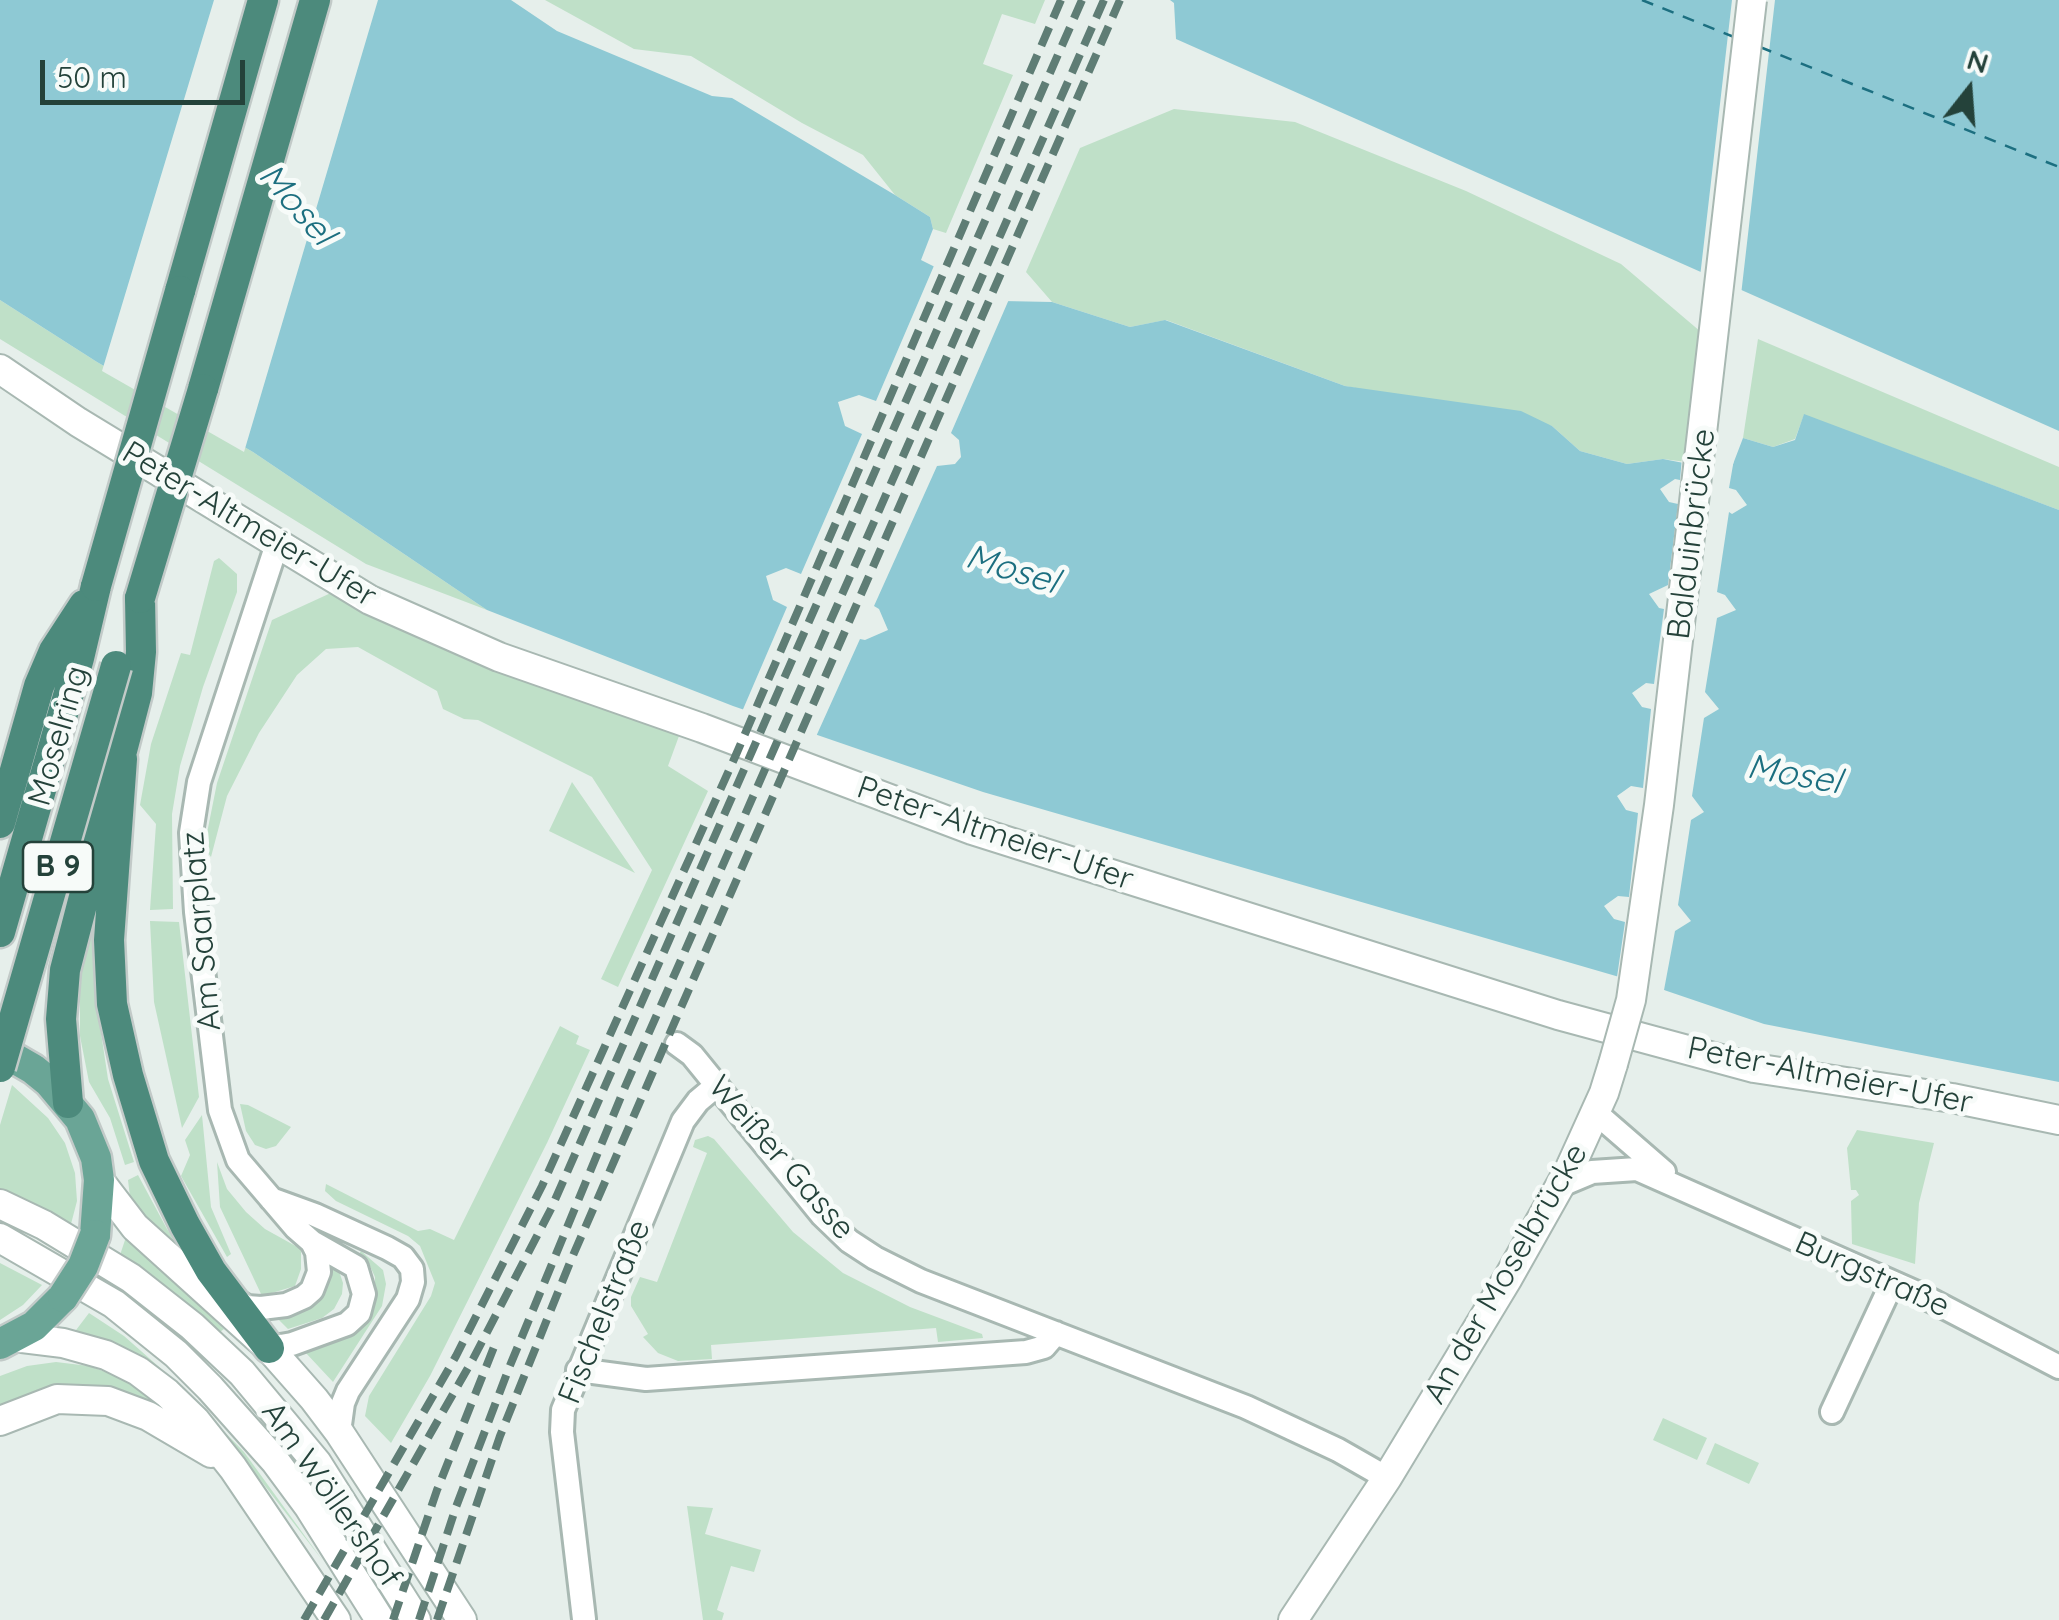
<!DOCTYPE html>
<html>
<head>
<meta charset="utf-8">
<style>
  body { margin:0 }
  #map { position:relative; width:2059px; height:1620px; overflow:hidden; background:#e6efeb; font-family:Quicksand,sans-serif }
  canvas { display:block }
  .north { position:absolute; left:1919px; top:40px; width:100px; height:100px; -webkit-text-stroke:8px #f7fbf9; paint-order:stroke; rotate:17deg; font-size:28px; font-weight:700; line-height:40px; text-align:center; color:#24423a }
  .north::after { content:''; display:block; margin:auto; width:35px; height:45px; background:#24423a; clip-path:polygon(50% 0,100% 100%,50% 72%,0 100%) }
  .scale { position:absolute; left:40px; top:60px; width:205px; height:45px; box-sizing:border-box; border:5px solid #24423a; border-top:0; padding-left:12px; font-size:30px; line-height:35px; white-space:nowrap; color:#24423a; -webkit-text-stroke:8px #f7fbf9; paint-order:stroke }
</style>
</head>
<body>
<div id="map">
<canvas width="2059" height="1620"></canvas>
<div class="north">N</div>
<div class="scale">50 m</div>
</div>
<script>
const ctx = document.querySelector('canvas').getContext('2d');
ctx.lineJoin = 'round';
function paint(path, color) {
  ctx.fillStyle = color;
  ctx.fill(path, 'evenodd');
}
function poly(rows) {
  const path = new Path2D();
  for (const r of rows) {
    path.moveTo(r[0], r[1]);
    for (let i = 2; i < r.length; i += 2) path.lineTo(r[i], r[i + 1]);
  }
  return path;
}
function trace(path, color, width, dash) {
  ctx.strokeStyle = color;
  ctx.lineWidth = width;
  ctx.lineCap = dash ? 'butt' : 'round';
  ctx.setLineDash(dash || []);
  ctx.stroke(path);
}
function label(font, color, halo, rows, align = 'center') {
  ctx.font = font + ' Quicksand,sans-serif';
  ctx.lineWidth = 10;
  ctx.setLineDash([]);
  ctx.textBaseline = 'middle';
  ctx.strokeStyle = halo;
  ctx.fillStyle = color;
  for (const [text, x, y, turn = 0] of rows) {
    ctx.save();
    ctx.translate(x, y);
    ctx.rotate((+turn || 0) * Math.PI / 180);
    ctx.textAlign = isNaN(turn) ? turn : align;
    if (halo) ctx.strokeText(text, 0, 0);
    ctx.fillText(text, 0, 0);
    ctx.restore();
  }
}
const green = poly([
  [545,0,1045,0,1035,24,1002,14,983,64,1013,75,946,233,933,229,930,217,895,195,863,155,802,123,691,56,634,49],
  [1174,109,1295,122,1466,191,1621,264,1701,332,1686,462,1663,459,1627,464,1580,451,1552,426,1345,386,1166,320,1130,327,1052,302,1026,272,1080,148],
  [0,300,97,362,253,452,487,610,366,564,0,339],
  [1758,339,2059,467,2059,510,1804,415,1795,439,1773,447,1743,438],
  [219,558,237,574,237,592,203,687,180,766,172,814,173,909,150,910,156,824,140,805,151,744,181,653,190,655,214,561],
  [333,592,489,667,679,736,668,766,708,791,618,987,601,979,652,870,592,777,478,720,464,719,443,709,437,691,358,647,326,649,297,675,259,733,227,796,211,857,204,848,217,783,272,620],
  [572,782,635,873,549,831],
  [101,876,95,930,100,1026,108,1079,134,1162,125,1165,110,1118,89,1082,80,1036,80,985,86,933],
  [150,921,179,922,199,1097,182,1128,154,1002],
  [560,1026,579,1036,576,1044,590,1050,547,1143,430,1376,391,1443,365,1416,369,1396,431,1296,435,1283,420,1246,408,1236,336,1201,325,1191,326,1184,418,1231,430,1229,454,1240],
  [12,1085,48,1118,65,1143,75,1173,77,1201,71,1224,0,1190,0,1125],
  [240,1104,248,1105,291,1127,276,1146,266,1149,255,1145,246,1131],
  [202,1115,211,1207,231,1254,227,1257,181,1176,190,1155,185,1140],
  [1857,1130,1934,1143,1919,1203,1915,1264,1852,1244,1851,1201,1859,1195,1856,1190,1851,1190,1847,1148],
  [708,1136,714,1139,793,1232,843,1273,910,1307,982,1334,983,1338,938,1342,936,1328,711,1345,712,1359,678,1361,658,1353,643,1337,648,1334,631,1306,631,1297,640,1277,657,1282,707,1153,693,1147,695,1140],
  [217,1162,227,1189,246,1212,265,1229,301,1249,301,1269,295,1286,262,1296,220,1207],
  [138,1175,167,1229,188,1259,143,1216,130,1197,128,1180],
  [127,1234,142,1252,224,1329,220,1332,120,1255],
  [361,1251,383,1270,386,1284,382,1306,333,1382,305,1352,356,1333,375,1305,375,1277,369,1264,358,1256],
  [330,1262,339,1271,343,1283,342,1294,334,1309,322,1318,288,1329,278,1319,291,1317,315,1303,330,1278],
  [0,1263,42,1285,23,1305,0,1320],
  [89,1313,124,1336,175,1381,244,1452,323,1561,241,1455,185,1399,70,1338],
  [56,1362,89,1366,120,1377,151,1396,174,1415,113,1390,84,1385,55,1386,22,1396,0,1408,0,1376,27,1366],
  [1663,1418,1707,1438,1697,1460,1653,1440],
  [1715,1443,1759,1463,1749,1484,1706,1464],
  [687,1506,713,1508,705,1534,761,1550,754,1572,731,1566,717,1610,724,1613,722,1620,703,1620]
]);
const water = poly([
  [0,0,511,0,557,31,712,96,732,98,895,195,930,217,933,229,921,260,1003,301,1052,302,1130,327,1165,320,1345,386,1521,411,1552,426,1580,451,1627,464,1663,459,1730,472,1743,438,1773,447,1795,440,1804,414,2059,510,2059,1082,1764,1024,1664,990,983,792,733,706,487,610,253,452,97,362,0,300],
  [1170,0,2059,0,2059,431,1176,39,1174,3]
]);
const pier = poly([
  [214,0,378,0,244,452,102,371],
  [1732,0,1775,0,1741,295,1700,277],
  [936,261,1010,297,951,433,959,440,961,457,955,464,937,466,874,606,879,609,888,630,865,640,860,639,814,741,741,714,787,607,773,600,766,576,786,568,801,574,862,434,845,426,838,402,859,395,876,401],
  [1738,436,1729,488,1736,490,1747,505,1732,514,1729,512,1717,592,1725,595,1736,610,1717,618,1705,692,1719,709,1704,718,1692,796,1704,812,1691,820,1678,905,1691,921,1675,931,1664,990,1670,998,1609,981,1617,977,1625,922,1614,919,1604,906,1618,896,1629,897,1638,813,1626,810,1617,796,1631,786,1643,788,1651,709,1642,707,1632,693,1646,683,1654,684,1664,609,1659,608,1649,594,1668,585,1678,504,1669,502,1660,489,1675,479,1680,480,1682,457,1727,466]
]);
const ferry = poly([
  [1642,0,1734,37],
  [1760,47,2059,167]
]);
const minor = poly([
  [677,1044,692,1055,822,1215,849,1241,875,1258,921,1281,1246,1407,1338,1450,1387,1478],
  [1596,1113,1664,1172],
  [1561,1185,1592,1172,1637,1169,1917,1293,2059,1367],
  [271,1199,315,1215,387,1248,403,1257,412,1269,413,1282,408,1299,348,1391,343,1403,339,1432],
  [233,1299,247,1307,261,1308,286,1305,304,1297,312,1290,319,1272,317,1252,312,1242],
  [269,1348,292,1344,347,1324,359,1313,364,1294,356,1267,312,1242,296,1228,238,1160,220,1110,196,912,191,833,199,782,277,544],
  [578,1370,646,1379,1026,1352,1044,1347,1056,1333],
  [1832,1412,1892,1283],
  [584,1619,562,1432,563,1410,683,1121,698,1101,717,1085]
]);
const tertiary = poly([
  [0,369,78,422,370,600,499,657,702,728,972,830,1558,1015,1754,1068,1952,1098,2059,1120],
  [99,1180,135,1227,269,1348,314,1399,339,1432,462,1620],
  [0,1204,44,1225,131,1278,192,1326,242,1373,317,1463,416,1620],
  [0,1238,114,1304,176,1354,210,1388,275,1461,309,1507,380,1620],
  [14,1337,63,1343,106,1355,138,1371,167,1393,195,1420,233,1468,336,1620],
  [0,1421,57,1399,108,1401,148,1416,211,1453],
  [1293,1620,1387,1478,1508,1278,1570,1168,1604,1093,1613,1064]
]);
const primary = poly([
  [0,1050,33,1069,49,1082,80,1119,96,1158,99,1180,95,1235],
  [0,1344,34,1326,63,1297]
]);
const trunk = poly([
  [180,291,263,0],
  [203,389,315,0],
  [122,759,109,940,112,1004,128,1075,154,1161,185,1225,211,1271,269,1348],
  [0,823,39,686,54,651,84,605],
  [0,932,79,658,96,586],
  [68,1103,61,1019,65,970,137,693,141,652,140,598]
]);
const rail = poly([
  [304,1620,456,1356,542,1186,735,757,1061,0],
  [324,1620,473,1359,551,1209,1082,0],
  [393,1620,437,1490,496,1342],
  [419,1620,456,1507,509,1368,625,1087,1104,0],
  [437,1620,500,1436,571,1260,1120,0]
]);
const tertiaryBridge = poly([
  [1613,1064,1631,1000,1659,805,1752,0]
]);
const primaryBridge = poly([
  [63,1297,83,1266,95,1235]
]);
const trunkBridge = poly([
  [96,586,180,291],
  [140,598,203,389],
  [0,1067,116,666]
]);
const shields = [
  [58,867,70]
];
const shieldNames = [
  ["B 9",58,867]
];
const streetNames = [
  ["Peter-Altmeier-Ufer",249,525,31],
  ["Balduinbrücke",1692,534,-83],
  ["Moselring",59,736,-74],
  ["Peter-Altmeier-Ufer",995,834,19],
  ["Am Saarplatz",202,931,-95],
  ["Peter-Altmeier-Ufer",1830,1076,11],
  ["Weißer Gasse",781,1158,49],
  ["An der Moselbrücke",1506,1274,-60],
  ["Burgstraße",1872,1275,24],
  ["Fischelstraße",605,1312,-68],
  ["Am Wöllershof",331,1495,55]
];
const waterNames = [
  ["Mosel",296,205,49],
  ["Mosel",1012,570,17],
  ["Mosel",1794,775,10]
];
paint(green, '#bfe0c8');
paint(water, '#8ec9d4');
paint(pier, '#e6efeb');
trace(ferry, '#1c6f80', 2.5, [12, 10]);
trace(minor, '#a8b8b2', 28);
trace(tertiary, '#a8b8b2', 32);
trace(primary, '#c2cac8', 35);
trace(trunk, '#c2cac8', 35);
trace(minor, '#fff', 22);
trace(tertiary, '#fff', 28);
trace(primary, '#6aa596', 30);
trace(trunk, '#4c8a7c', 30);
trace(rail, '#5f7d75', 8, [20, 10]);
trace(tertiaryBridge, '#a8b8b2', 32, []);
trace(primaryBridge, '#c2cac8', 35, []);
trace(trunkBridge, '#c2cac8', 35, []);
trace(tertiaryBridge, '#fff', 28);
trace(primaryBridge, '#6aa596', 30);
trace(trunkBridge, '#4c8a7c', 30);
for (const [x, y, w] of shields) {
  const box = new Path2D();
  box.roundRect(x - w / 2, y - 25, w, 50, 8);
  ctx.fillStyle = '#f7fbf9';
  ctx.fill(box);
  trace(box, '#24423a', 2.5);
}
label('bold 30px', '#24423a', null, shieldNames);
label('32px', '#24423a', '#f7fbf9', streetNames);
label('italic 35px', '#1c6f80', '#f7fbf9', waterNames);
</script>
</body>
</html>
